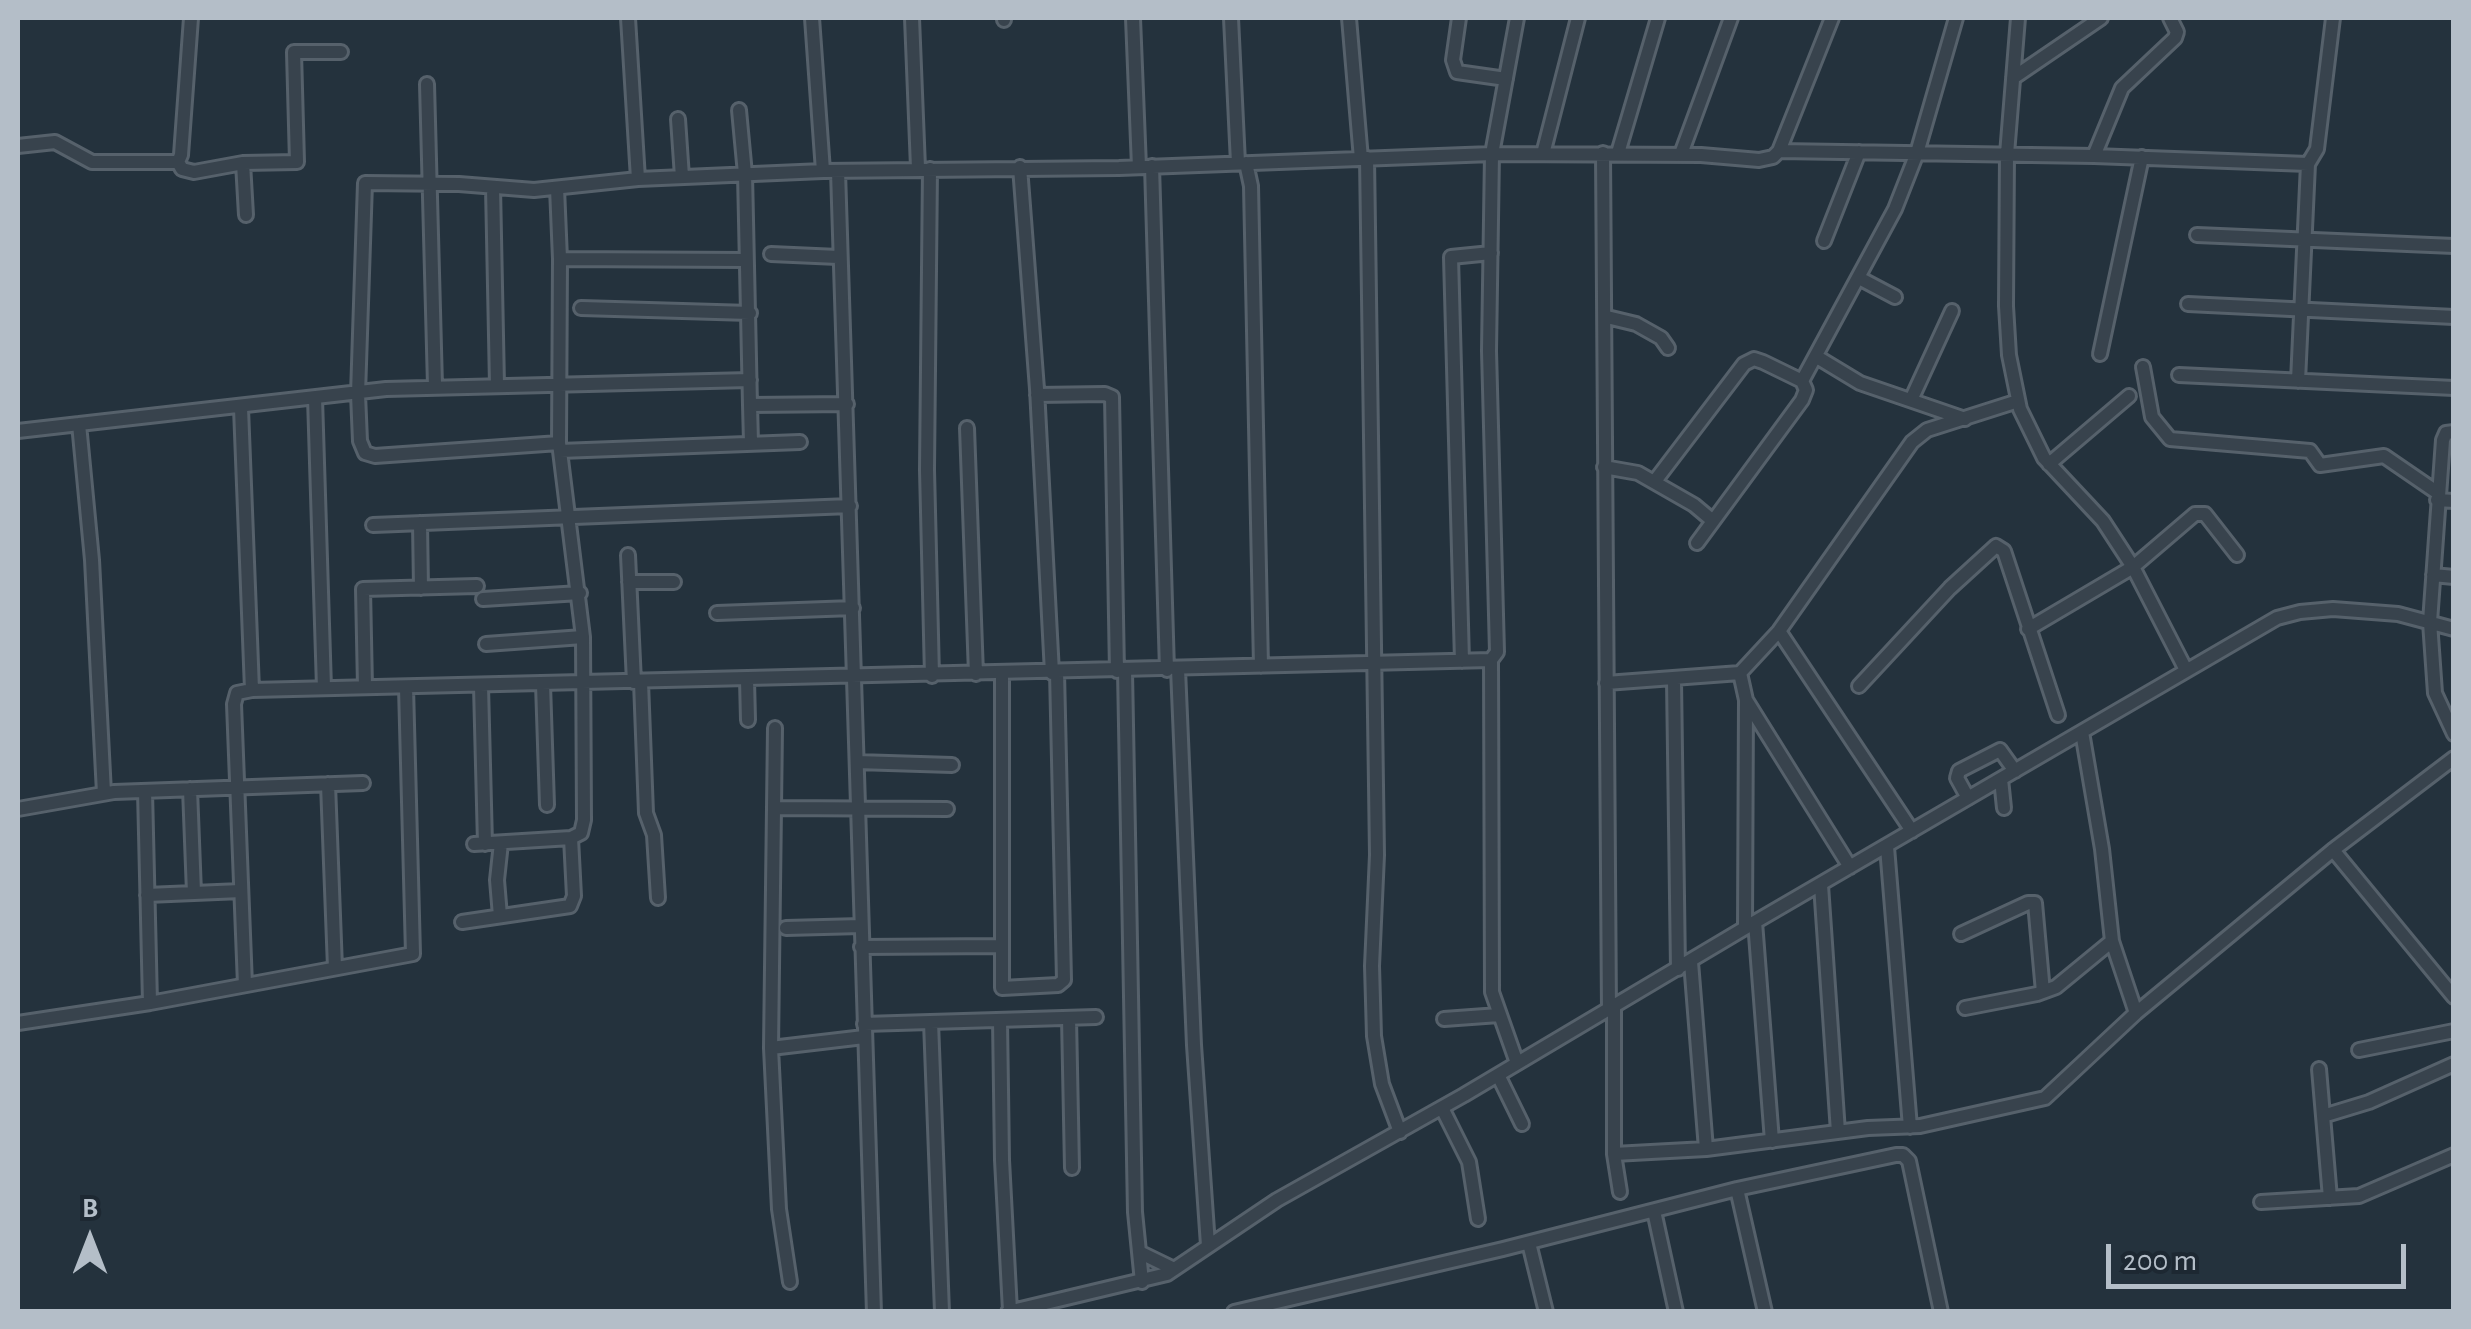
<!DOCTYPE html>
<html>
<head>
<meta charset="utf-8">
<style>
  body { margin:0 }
  #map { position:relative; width:2471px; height:1329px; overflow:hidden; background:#24323d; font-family:"Alegreya Sans",sans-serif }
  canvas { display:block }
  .frame { position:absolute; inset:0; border:20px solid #b4bec8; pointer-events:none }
  .north { position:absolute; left:40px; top:1189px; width:100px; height:100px; -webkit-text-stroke:8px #1d2832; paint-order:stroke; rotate:0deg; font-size:28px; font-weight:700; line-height:40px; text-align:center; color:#b4bec8 }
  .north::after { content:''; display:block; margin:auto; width:35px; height:45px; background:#b4bec8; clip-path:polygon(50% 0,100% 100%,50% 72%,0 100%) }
  .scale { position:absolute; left:2106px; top:1244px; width:300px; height:45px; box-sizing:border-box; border:5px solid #b4bec8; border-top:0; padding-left:12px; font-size:30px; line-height:35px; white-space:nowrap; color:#b4bec8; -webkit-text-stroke:8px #1d2832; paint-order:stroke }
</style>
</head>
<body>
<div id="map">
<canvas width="2471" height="1329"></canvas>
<div class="frame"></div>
<div class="north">B</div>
<div class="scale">200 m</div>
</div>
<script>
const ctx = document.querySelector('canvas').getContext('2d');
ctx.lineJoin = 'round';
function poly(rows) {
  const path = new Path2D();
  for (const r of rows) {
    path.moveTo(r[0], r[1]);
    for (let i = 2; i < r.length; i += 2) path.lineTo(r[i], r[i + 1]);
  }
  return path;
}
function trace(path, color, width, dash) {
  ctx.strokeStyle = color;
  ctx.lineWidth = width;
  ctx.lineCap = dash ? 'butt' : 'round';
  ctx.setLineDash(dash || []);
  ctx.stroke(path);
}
const minor = poly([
  [628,18,638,179],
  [812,18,823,171],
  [912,18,918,168],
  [1004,18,1004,20],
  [1133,18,1139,167],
  [1231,18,1238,163],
  [1349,18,1361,159],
  [1459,18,1453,60,1457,72,1506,79],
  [2018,18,2007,154,2006,306,2009,355,2020,409,2044,458,2103,521,2133,567,2186,670],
  [2013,78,2101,18],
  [427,84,435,386],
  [739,110,745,174,750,405,847,404],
  [678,119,682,177],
  [18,146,55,142,92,162,178,162,182,169,194,172,243,163,297,162,294,52,341,52],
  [1779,151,1832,18],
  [1603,153,1609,1008],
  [1618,153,1658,18],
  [1543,154,1578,18],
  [1681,154,1731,18],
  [2094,156,2122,88,2175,38,2177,32,2170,18],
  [1367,158,1377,855,1372,966,1374,1036,1382,1084,1400,1132],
  [178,162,181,155,191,18],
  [243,163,246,215],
  [1246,163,1251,186,1261,666],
  [1152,166,1167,670],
  [1020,167,1037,389,1052,673],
  [930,169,927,470,932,676],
  [838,171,874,1312],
  [493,187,497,385],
  [2197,235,2454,246],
  [1824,241,1859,152],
  [771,254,838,257],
  [560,259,746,260],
  [1859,278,1895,297],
  [2188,304,2454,317],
  [581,308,750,313],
  [1607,317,1636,324,1661,338,1668,348],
  [2100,354,2142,157],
  [1817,357,1860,383,1965,419],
  [2143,367,2152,417,2170,439,2310,451,2320,465,2384,456,2438,493],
  [2179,375,2454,388],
  [2298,381,2308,164],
  [1037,395,1105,394,1112,397,1117,671],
  [315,398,324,688],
  [1911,400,1952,311],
  [750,405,751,442],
  [241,408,252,690],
  [79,424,92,560,104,793],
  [967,428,976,674],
  [18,431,386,389,750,380],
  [2454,432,2446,433,2443,440,2430,622,2435,693,2454,734],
  [559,443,375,456,365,453,360,441,358,394,365,183,459,184,534,190,638,179,823,171,1119,168,1492,154,1701,155,1759,160,1773,157,1779,151,2094,156,2308,164,2317,149,2333,18],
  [560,451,800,442],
  [2049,464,2129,396],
  [1604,467,1638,473,1694,505,1713,521],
  [1655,481,1744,364,1754,359,1763,362,1802,381],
  [2437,500,2454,501],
  [420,523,421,588],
  [373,525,850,506],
  [1697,543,1802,400,1806,390,1802,381,1895,209,1917,153,1956,18],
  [628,555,634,682],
  [2433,575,2454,577],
  [629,582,674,582],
  [483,599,580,593],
  [717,613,853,608],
  [2028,629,2133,567,2195,514,2205,514,2237,555],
  [1779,631,1912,831],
  [486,644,583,637],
  [1462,661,1451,257,1491,253],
  [1178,669,1194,1045,1208,1245],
  [1125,671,1135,1212,1142,1282],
  [1740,673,1746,700,1745,928],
  [1002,674,1002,988,1058,985,1064,980,1057,672],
  [747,680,748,720],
  [1674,680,1678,969],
  [641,682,646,813,654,835,658,898],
  [1606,683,1740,673,1779,631,1912,442,1927,430,2018,401],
  [543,684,547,805],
  [481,686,485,844],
  [1859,686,1950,588,1996,546,2004,551,2058,715],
  [365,687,363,589,477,586],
  [1746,700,1850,867],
  [775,728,771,1048,779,1209,790,1282],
  [2082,732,2102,849,2112,941,2136,1013],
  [857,762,952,765],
  [2001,779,2004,808],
  [328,784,335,968],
  [190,789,194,893],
  [145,791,150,1003],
  [1968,798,1957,778,1959,771,2000,750,2015,771],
  [774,808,947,809],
  [18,809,114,792,363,783],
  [474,844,571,838],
  [1887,847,1910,1127],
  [2333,850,2454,997],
  [1821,885,1838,1132],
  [147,895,241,891],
  [500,916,497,880,501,843],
  [462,922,570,906,574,896,571,838,581,833,584,820,583,637,559,443,560,259,557,188],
  [1755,922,1772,1141],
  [786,928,861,926],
  [1961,934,2028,903,2035,903,2043,992],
  [861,947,1000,946],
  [1691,962,1706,1149],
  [245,985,234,704,237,693,252,690,1491,660],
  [1614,1005,1614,1154,1620,1192],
  [1965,1008,2037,994,2056,987,2112,941],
  [1069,1018,1072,1168],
  [1444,1019,1499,1015],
  [1000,1020,1002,1160,1010,1311],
  [931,1022,942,1312],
  [18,1023,150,1003,413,954,406,687],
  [864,1024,1096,1017],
  [771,1048,864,1037],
  [2359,1050,2454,1031],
  [1517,1063,1492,992,1491,660,1497,652,1489,351,1492,154,1517,18],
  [2319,1069,2330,1198],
  [1498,1075,1522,1124],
  [1442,1108,1469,1162,1478,1219],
  [2323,1116,2369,1102,2454,1064],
  [1614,1154,1706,1149,1868,1128,1920,1126,2045,1098,2136,1013,2333,850,2454,758],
  [1737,1189,1765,1312],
  [2261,1202,2359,1196,2454,1155],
  [1654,1211,1676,1312],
  [1529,1243,1546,1312],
  [1139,1252,1174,1269],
  [1008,1312,1167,1274,1277,1200,1464,1095,1755,922,2277,618,2300,612,2333,609,2398,614,2454,629],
  [1234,1312,1503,1249,1737,1189,1896,1155,1903,1155,1909,1161,1941,1312]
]);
trace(minor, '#56616b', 18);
trace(minor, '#38434d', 12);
</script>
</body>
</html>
